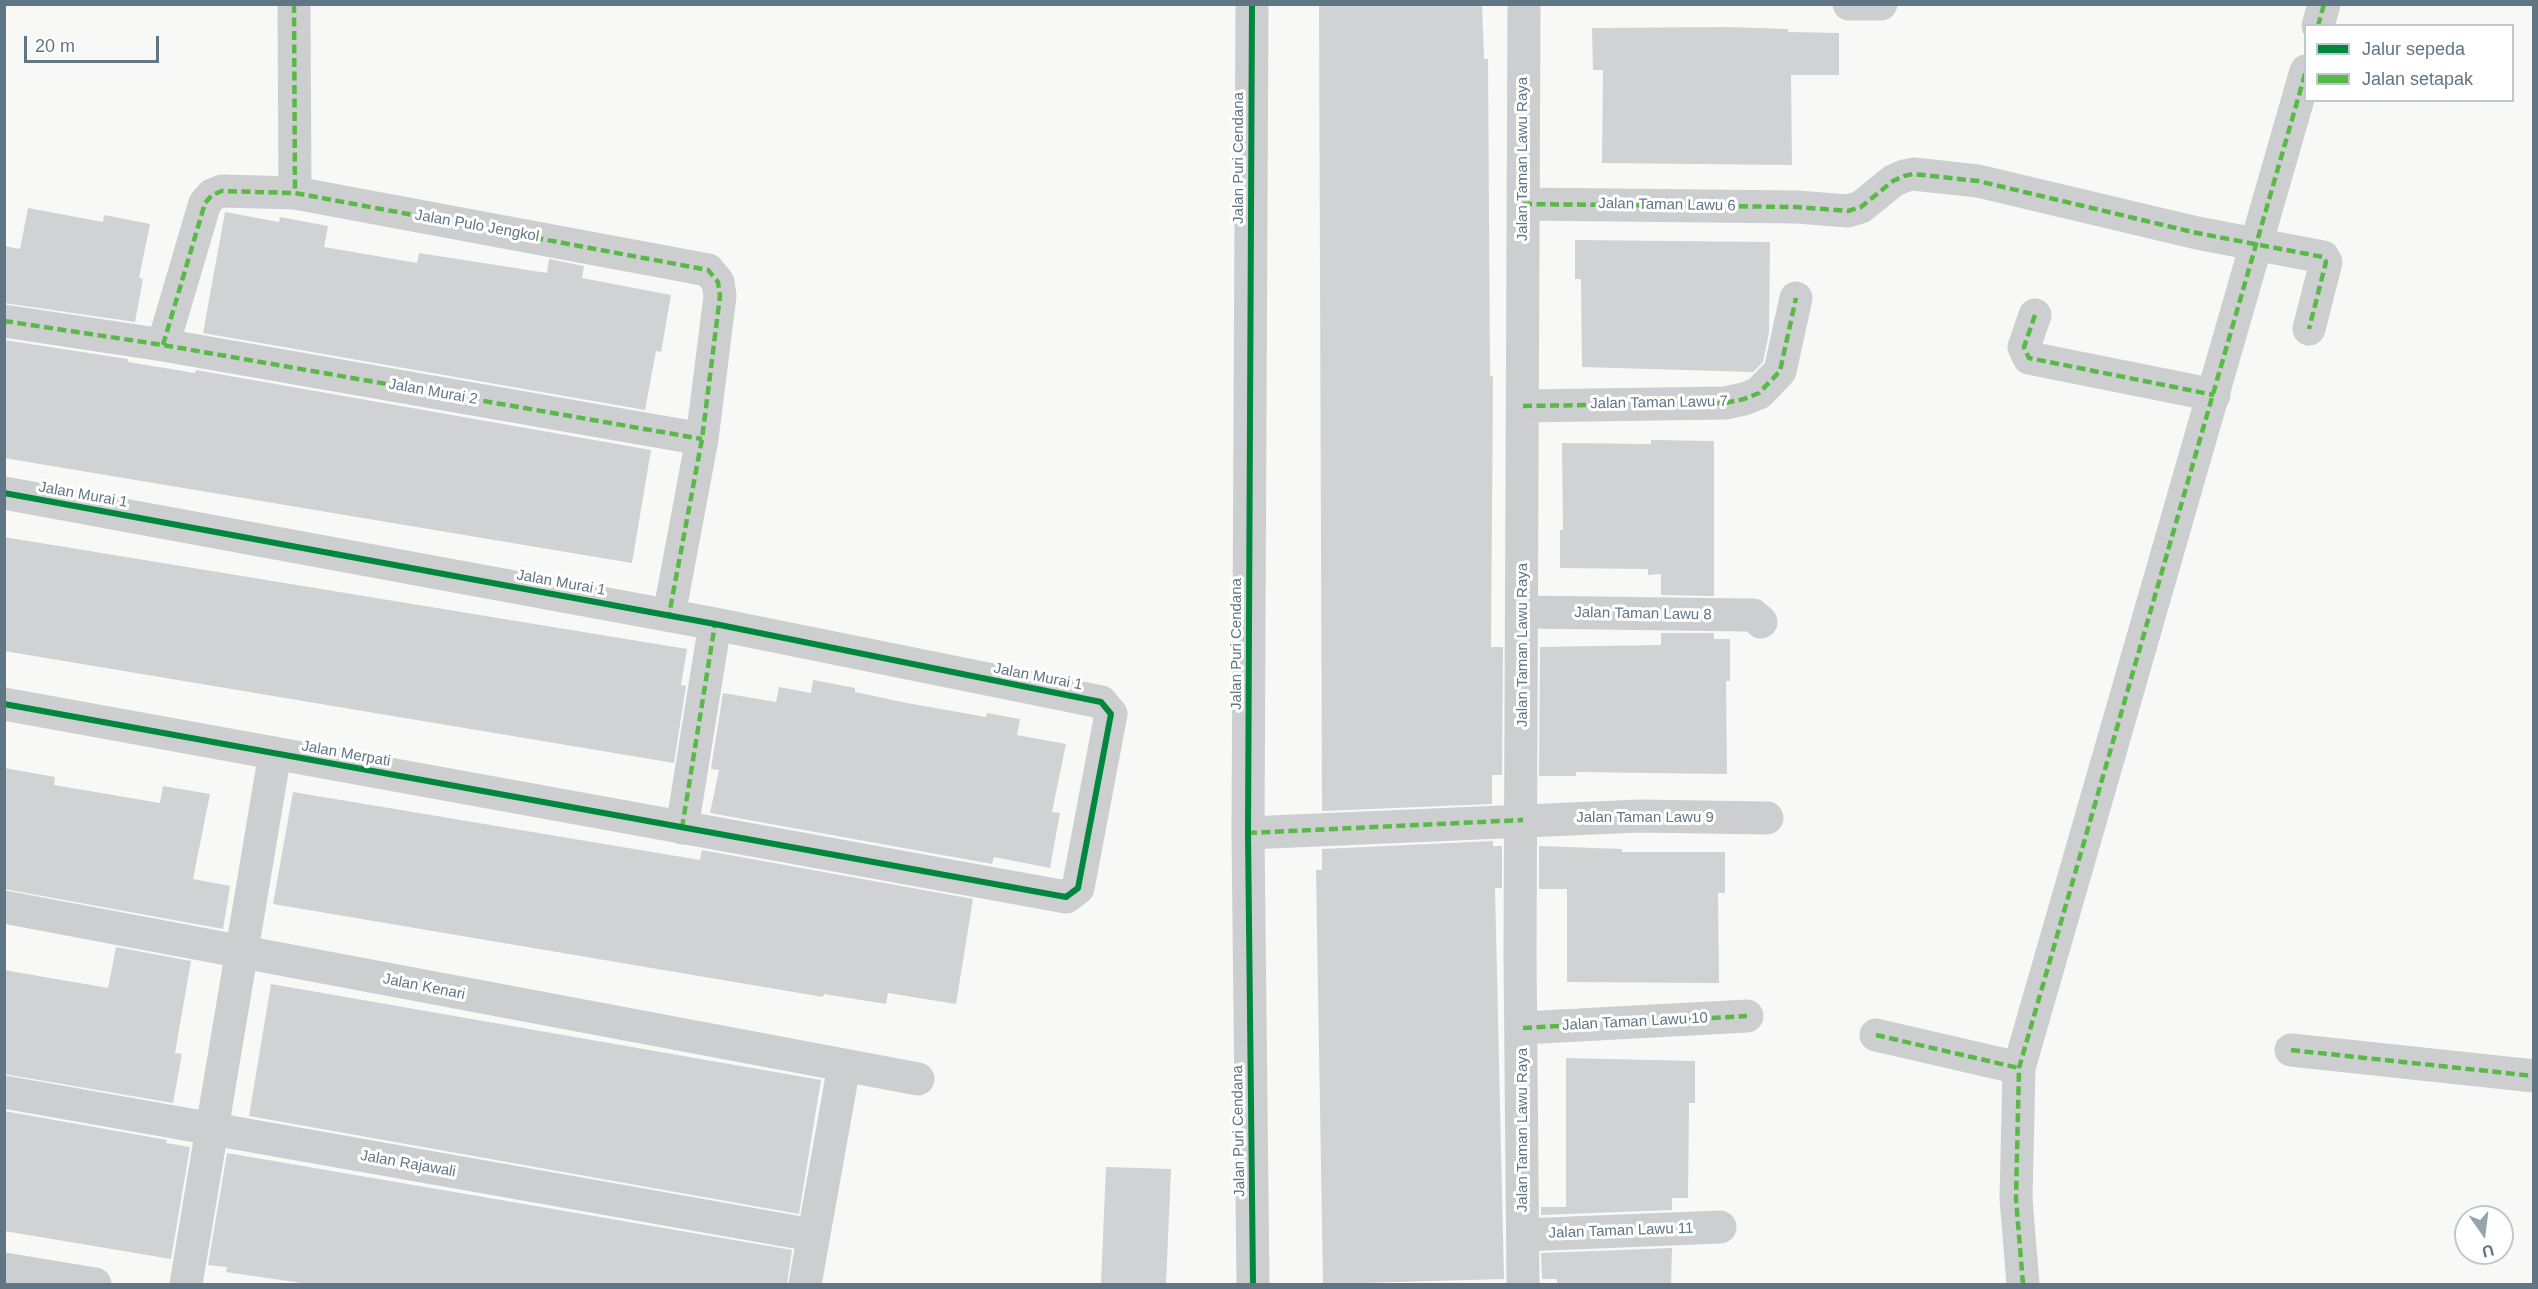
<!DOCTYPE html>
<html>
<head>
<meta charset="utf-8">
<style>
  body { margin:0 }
  #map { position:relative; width:2538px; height:1289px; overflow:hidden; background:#f8f8f7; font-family:Helvetica,sans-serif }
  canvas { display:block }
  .frame { position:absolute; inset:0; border:6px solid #617684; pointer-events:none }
  .legend { position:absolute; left:2304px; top:24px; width:210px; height:78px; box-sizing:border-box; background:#fff; border:2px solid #c0c8ce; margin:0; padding:8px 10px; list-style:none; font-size:18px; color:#617684 }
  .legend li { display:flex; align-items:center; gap:12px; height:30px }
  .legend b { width:30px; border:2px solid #c0c8ce }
  .north { position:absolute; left:2454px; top:1205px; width:60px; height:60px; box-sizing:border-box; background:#fff; border:2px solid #c0c8ce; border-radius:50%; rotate:166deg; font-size:16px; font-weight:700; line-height:24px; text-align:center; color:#617684 }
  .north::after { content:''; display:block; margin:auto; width:21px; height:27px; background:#96a4ac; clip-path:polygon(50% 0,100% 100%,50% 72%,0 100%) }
  .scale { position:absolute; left:24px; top:36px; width:135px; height:27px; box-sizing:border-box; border:3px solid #617684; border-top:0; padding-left:8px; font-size:18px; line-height:21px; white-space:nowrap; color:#617684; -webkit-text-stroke:4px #fff; paint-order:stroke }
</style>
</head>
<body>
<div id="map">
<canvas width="2538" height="1289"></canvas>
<div class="frame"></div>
<ul class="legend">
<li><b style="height:8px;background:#00873e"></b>Jalur sepeda</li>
<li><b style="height:8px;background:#58b947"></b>Jalan setapak</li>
</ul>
<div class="north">U</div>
<div class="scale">20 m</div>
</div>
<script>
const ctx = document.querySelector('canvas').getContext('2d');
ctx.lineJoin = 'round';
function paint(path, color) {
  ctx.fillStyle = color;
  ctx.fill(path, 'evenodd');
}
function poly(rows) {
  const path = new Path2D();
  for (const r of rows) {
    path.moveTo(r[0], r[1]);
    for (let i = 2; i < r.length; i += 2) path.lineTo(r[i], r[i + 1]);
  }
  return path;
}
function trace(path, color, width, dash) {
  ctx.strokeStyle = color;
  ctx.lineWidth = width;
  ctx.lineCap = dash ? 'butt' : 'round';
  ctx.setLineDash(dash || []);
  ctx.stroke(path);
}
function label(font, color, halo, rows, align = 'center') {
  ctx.font = font + ' Helvetica,sans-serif';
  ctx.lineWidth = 6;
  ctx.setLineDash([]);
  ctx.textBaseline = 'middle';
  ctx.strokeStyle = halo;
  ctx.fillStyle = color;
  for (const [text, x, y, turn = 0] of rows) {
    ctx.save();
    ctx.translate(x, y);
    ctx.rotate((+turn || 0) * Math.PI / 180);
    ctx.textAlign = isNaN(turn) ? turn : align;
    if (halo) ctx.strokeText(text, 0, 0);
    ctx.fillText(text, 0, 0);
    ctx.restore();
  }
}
const building = poly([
  [1319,4,1482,4,1484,59,1488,59,1490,376,1493,376,1491,647,1503,647,1502,775,1492,775,1492,804,1322,811],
  [1729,27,1788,29,1788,32,1839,33,1839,75,1791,75,1792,165,1602,163,1603,70,1593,70,1592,28],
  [28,208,103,222,104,215,150,224,139,278,143,279,135,322,4,303,4,246,20,249],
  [225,212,279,222,280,217,328,226,324,247,417,263,419,253,547,273,549,259,584,266,582,278,671,295,661,352,656,351,645,410,203,333],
  [1575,240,1770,242,1769,333,1763,362,1753,372,1582,367,1581,279,1575,279],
  [4,340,128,359,128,362,195,373,196,370,651,450,632,563,4,458],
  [1651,440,1714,441,1714,596,1661,595,1661,574,1648,575,1648,569,1560,568,1560,530,1563,530,1562,443,1651,444],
  [4,537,687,649,681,685,686,686,674,763,4,651],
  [1661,633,1714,633,1714,639,1730,639,1730,681,1726,681,1727,774,1576,772,1576,776,1539,776,1540,647,1661,645],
  [813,680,855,688,855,692,907,703,986,717,987,713,1020,719,1017,735,1066,744,1052,812,1060,813,1050,868,994,857,992,864,710,813,719,770,711,769,723,693,776,702,779,687,811,693],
  [4,768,55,777,54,785,160,803,163,786,210,794,193,879,230,886,223,929,4,889],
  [293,792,700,860,702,850,973,899,956,1004,888,993,886,1004,824,994,823,997,273,904],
  [1493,841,1493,846,1502,846,1502,888,1495,888,1504,1279,1323,1284,1316,870,1322,870,1322,849],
  [1539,846,1622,849,1622,852,1725,852,1725,893,1718,893,1719,983,1567,982,1567,889,1539,889],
  [116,947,191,961,175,1053,182,1054,173,1103,4,1074,4,970,108,988],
  [271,984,821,1080,799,1214,249,1116],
  [1566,1058,1695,1061,1695,1103,1689,1103,1688,1198,1672,1198,1672,1210,1541,1215,1541,1207,1566,1207],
  [4,1111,167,1140,166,1143,190,1147,171,1259,4,1231],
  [227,1153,792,1250,787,1284,308,1284,226,1272,227,1267,208,1265],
  [1106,1167,1171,1169,1166,1284,1101,1284],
  [1672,1248,1671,1284,1557,1284,1557,1279,1542,1279,1541,1253]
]);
const minor = poly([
  [294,4,295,193],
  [1252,4,1248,833,1253,1284],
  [1849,4,1881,4],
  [2318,26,2324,4],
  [1523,204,1797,207,1848,211,1861,207,1893,181,1904,176,1913,174,1978,181,2197,233,2323,257,2326,262,2309,329],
  [2035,315,2024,347,2029,358,2214,395],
  [4,321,163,345,702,439],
  [163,345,205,203,212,195,222,191,295,193,708,270,718,282,720,296,702,439,669,615],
  [1523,406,1725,403,1744,399,1759,393,1780,371,1796,298],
  [4,493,715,624,1101,702,1111,714,1078,888,1066,897,4,704],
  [1523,612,1746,615,1753,615,1761,622],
  [682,828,715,624],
  [1248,833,1640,816,1767,818],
  [4,907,918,1079],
  [1523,1028,1747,1016],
  [1876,1035,2019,1068],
  [2291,1050,2534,1076],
  [4,1092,812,1235],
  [1523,1235,1720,1227],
  [4,1269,95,1284],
  [186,1284,275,753],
  [805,1284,844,1066],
  [1523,1284,1520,953,1524,4],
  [2023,1284,2016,1199,2019,1068,2306,71]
]);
const quiet = poly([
  [294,4,295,193],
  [2318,26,2324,4],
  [1523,204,1797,207,1848,211,1861,207,1893,181,1904,176,1913,174,1978,181,2197,233,2323,257,2326,262,2309,329],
  [2035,315,2024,347,2029,358,2214,395],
  [4,321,163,345,702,439],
  [163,345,205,203,212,195,222,191,295,193,708,270,718,282,720,296,702,439,669,615],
  [1523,406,1725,403,1744,399,1759,393,1780,371,1796,298],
  [682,828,715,624],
  [1248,833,1523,820],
  [1523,1028,1747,1016],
  [1876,1035,2019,1068],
  [2291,1050,2534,1076],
  [2023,1284,2016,1199,2019,1068,2306,71]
]);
const cycleway = poly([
  [1252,4,1248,833,1253,1284],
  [4,493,715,624,1101,702,1111,714,1078,888,1066,897,4,704]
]);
const streetNames = [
  ["Jalan Puri Cendana",1239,158,-90],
  ["Jalan Taman Lawu Raya",1523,159,-90],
  ["Jalan Taman Lawu 6",1667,205,1],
  ["Jalan Pulo Jengkol",477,226,10],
  ["Jalan Murai 2",433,392,10],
  ["Jalan Taman Lawu 7",1659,403,-1],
  ["Jalan Murai 1",83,495,10],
  ["Jalan Murai 1",561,583,10],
  ["Jalan Taman Lawu 8",1643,614,1],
  ["Jalan Puri Cendana",1237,644,-90],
  ["Jalan Taman Lawu Raya",1523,645,-90],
  ["Jalan Murai 1",1038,677,11],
  ["Jalan Merpati",346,754,10],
  ["Jalan Taman Lawu 9",1645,818],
  ["Jalan Kenari",424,987,11],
  ["Jalan Taman Lawu 10",1635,1022,-3],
  ["Jalan Taman Lawu Raya",1523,1130,-90],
  ["Jalan Puri Cendana",1239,1131,-91],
  ["Jalan Rajawali",408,1164,10],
  ["Jalan Taman Lawu 11",1621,1231,-2]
];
paint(building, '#d0d2d3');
trace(minor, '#cdcecf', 33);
trace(quiet, '#58b947', 4.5, [9, 4.5]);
trace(cycleway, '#00873e', 6);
label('15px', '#617684', '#fff', streetNames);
</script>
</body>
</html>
